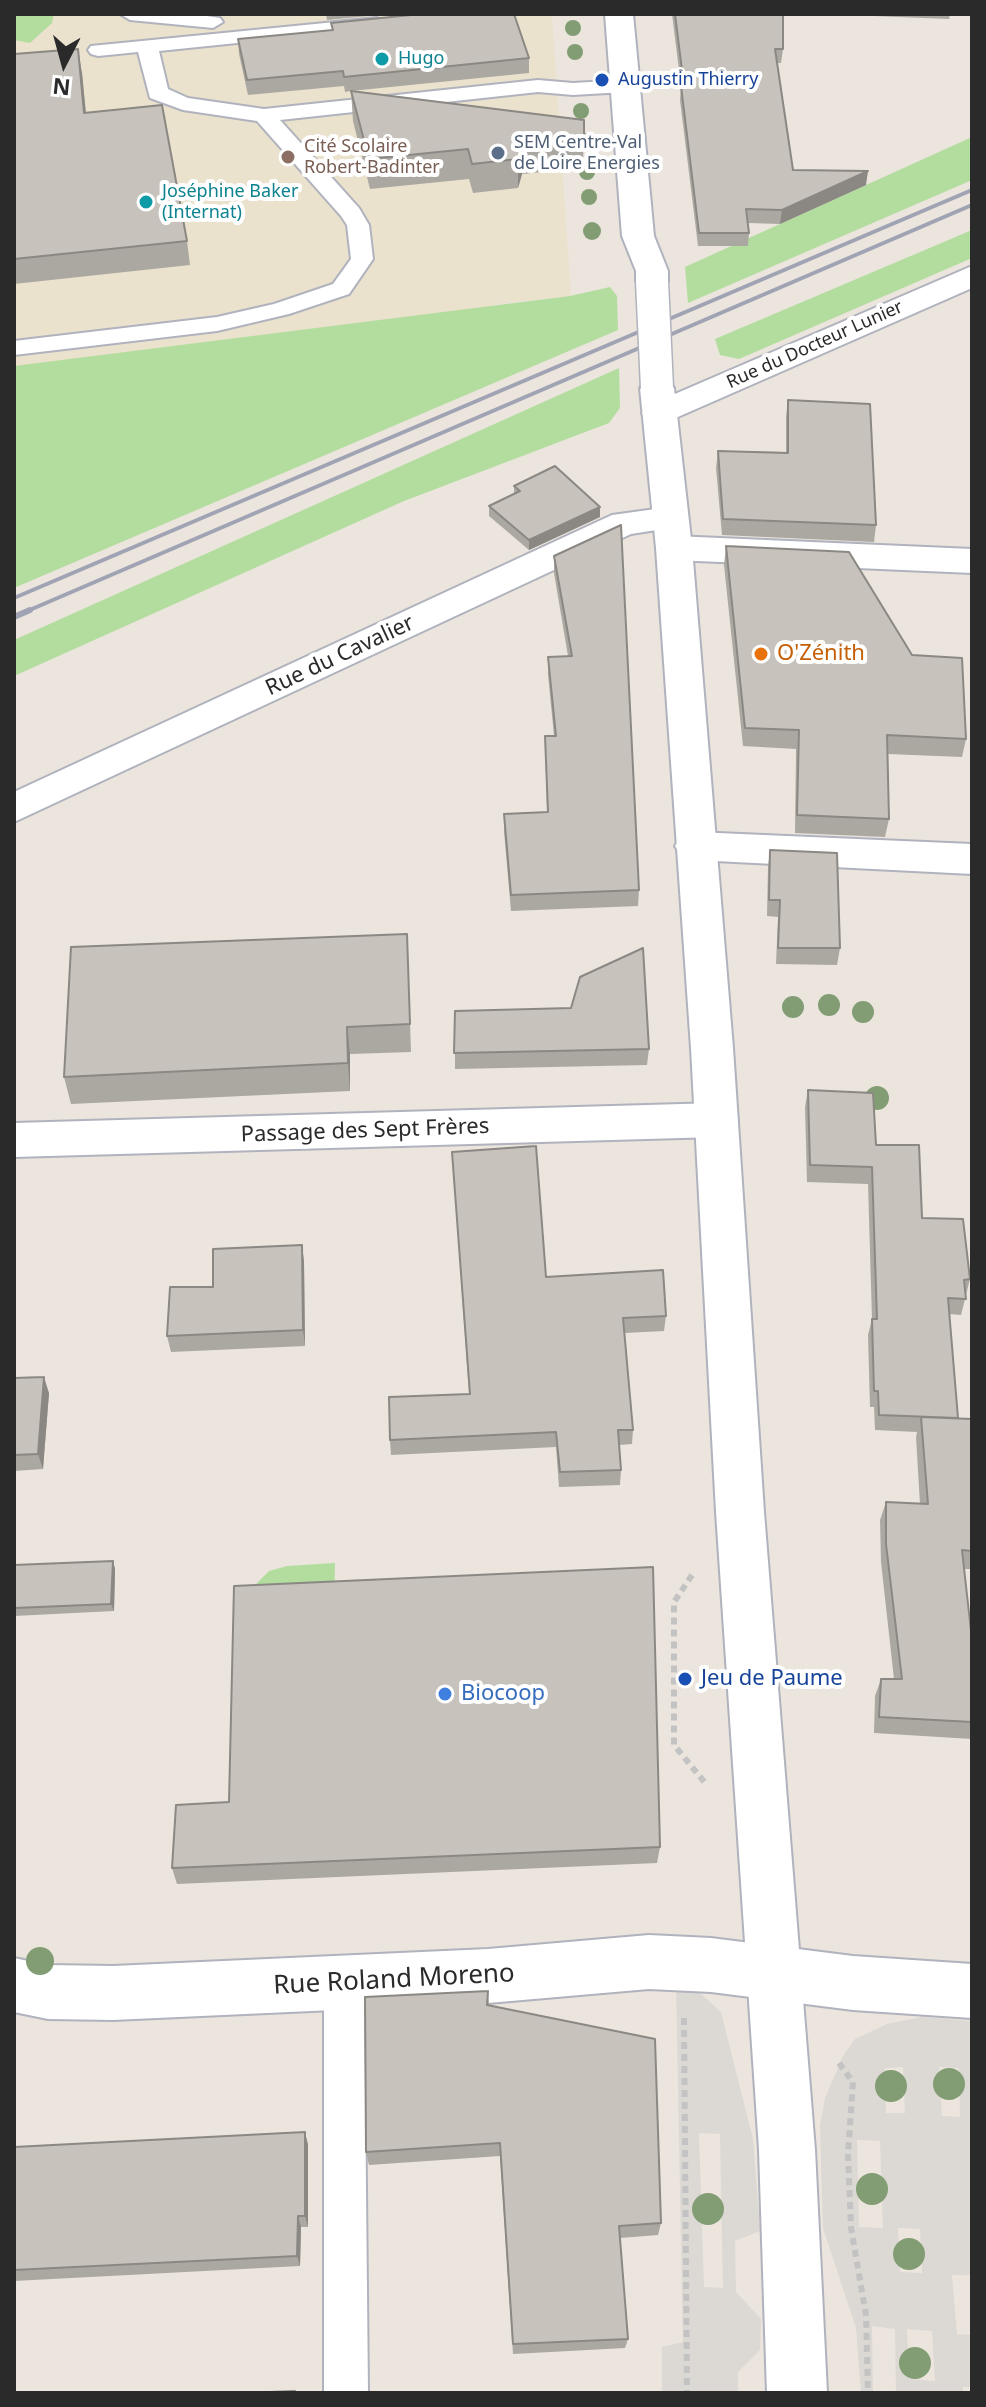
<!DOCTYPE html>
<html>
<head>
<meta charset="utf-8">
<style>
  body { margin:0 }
  #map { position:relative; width:986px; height:2407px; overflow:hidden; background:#ebe5dd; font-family:"Noto Sans",sans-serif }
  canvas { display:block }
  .frame { position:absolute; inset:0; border:16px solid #2a2a2a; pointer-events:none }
  .north { position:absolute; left:24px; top:24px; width:80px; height:80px; -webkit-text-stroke:6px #fff; paint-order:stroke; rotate:186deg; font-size:22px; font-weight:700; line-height:32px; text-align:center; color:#2a2a2a }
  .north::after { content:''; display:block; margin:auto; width:28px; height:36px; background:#2a2a2a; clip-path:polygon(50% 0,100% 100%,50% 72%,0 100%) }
</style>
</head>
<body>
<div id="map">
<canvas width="986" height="2407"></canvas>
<div class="frame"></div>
<div class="north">N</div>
</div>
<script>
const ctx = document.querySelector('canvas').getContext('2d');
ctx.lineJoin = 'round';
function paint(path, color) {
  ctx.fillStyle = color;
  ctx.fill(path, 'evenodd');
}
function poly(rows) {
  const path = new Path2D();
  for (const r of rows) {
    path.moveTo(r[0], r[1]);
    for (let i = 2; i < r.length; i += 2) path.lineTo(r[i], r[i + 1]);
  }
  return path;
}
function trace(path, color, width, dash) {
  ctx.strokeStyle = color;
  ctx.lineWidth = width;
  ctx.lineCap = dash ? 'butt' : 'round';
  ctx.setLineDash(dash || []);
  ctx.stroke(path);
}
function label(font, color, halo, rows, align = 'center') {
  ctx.font = font + ' "Noto Sans",sans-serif';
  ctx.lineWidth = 8;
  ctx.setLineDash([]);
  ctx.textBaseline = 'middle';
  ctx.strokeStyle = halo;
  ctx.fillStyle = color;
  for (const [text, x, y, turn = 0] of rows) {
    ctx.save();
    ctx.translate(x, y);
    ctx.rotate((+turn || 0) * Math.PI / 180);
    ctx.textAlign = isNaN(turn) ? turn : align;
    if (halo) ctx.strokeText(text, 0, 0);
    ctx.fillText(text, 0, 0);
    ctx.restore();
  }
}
const education = poly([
  [14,14,552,14,571,296,497,304,14,506]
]);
const green = poly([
  [14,14,54,14,52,23,30,43,14,40],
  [972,137,972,180,688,303,685,267],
  [972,230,972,258,739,359,720,355,715,339],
  [610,287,617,296,618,330,14,588,14,366,570,296],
  [619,368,620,408,609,423,404,501,14,676,14,640],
  [335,1563,334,1601,252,1597,257,1583,269,1571,287,1566]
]);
const plaza = poly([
  [676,1985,696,1989,721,2012,753,2139,760,2231,735,2241,736,2292,761,2319,760,2350,738,2372,738,2393,662,2393,662,2347,683,2342],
  [699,2133,720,2134,723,2288,704,2287],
  [922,2017,972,2021,972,2275,952,2275,957,2334,972,2335,972,2387,963,2387,963,2393,896,2393,895,2329,872,2326,873,2393,861,2393,856,2328,823,2228,820,2126,825,2098,843,2056,855,2039,887,2024],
  [903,2067,905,2113,886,2113,885,2068],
  [939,2067,959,2068,960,2117,942,2116],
  [857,2140,880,2141,883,2228,859,2227],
  [898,2228,920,2229,922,2273,900,2272],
  [907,2329,932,2331,935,2381,909,2379]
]);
const path = poly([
  [692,1575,674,1602,674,1745,706,1784],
  [684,2018,687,2393],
  [839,2063,853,2082,848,2154,851,2228,866,2315,868,2393]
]);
const service = poly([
  [120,14,194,14,220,18,223,22,213,28,130,20,120,14],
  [376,18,383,20,386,24,383,28,159,51,168,89,188,98,264,109,538,80,573,83,625,80,636,86,625,92,573,95,538,92,280,120,359,208,369,225,373,259,349,294,289,314,217,331,14,355,14,341,217,317,274,304,333,284,351,259,347,225,341,216,257,121,183,110,150,98,138,52,98,56,91,54,88,50,91,46,376,18],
  [344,1962,358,1968,364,1982,368,2393,324,2393,324,1982,330,1968,344,1962]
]);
const minor = poly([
  [972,266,972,288,671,420,659,424,647,420,642,413,647,406,972,266],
  [670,507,682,510,687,518,682,526,631,534,14,822,14,792,612,515,670,507],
  [674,536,972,549,972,573,674,560,661,556,656,548,661,540,674,536],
  [695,832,972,844,972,874,695,860,681,856,675,846,681,836,695,832],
  [717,1103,732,1108,738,1120,732,1132,717,1137,14,1157,14,1123,717,1103],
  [649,1935,711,1938,853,1956,972,1964,972,2018,853,2010,711,1992,649,1989,488,2003,113,2020,48,2019,14,2012,14,1958,48,1965,113,1966,488,1949,649,1935]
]);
const secondary = poly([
  [605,14,633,14,654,236,668,271,668,281,663,288,652,291,641,288,636,281,636,271,622,236,605,14],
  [657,378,669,381,674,388,692,548,733,1048,764,1512,815,2150,827,2393,767,2393,759,2150,716,1512,691,1048,656,548,640,388,645,381,657,378]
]);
const railFar1 = poly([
  [14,598,972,190],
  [25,612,972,205]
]);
const rail = poly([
  [14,617,30,610]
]);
const secondaryBridge = poly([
  [652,281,657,388]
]);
const trees = [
  [573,28,8],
  [575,52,8],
  [581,111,8],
  [584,141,8],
  [587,172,8],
  [589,197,8],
  [592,231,9],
  [829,1005,11],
  [793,1007,11],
  [863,1012,11],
  [877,1098,12],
  [40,1961,14],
  [949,2084,16],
  [891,2086,16],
  [872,2189,16],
  [708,2209,16],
  [909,2254,16],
  [915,2363,16]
];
const wall = poly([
  [326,14,388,14,327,20],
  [672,14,783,14,783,49,781,63,777,63,793,170,866,185,780,224,748,223,749,233,748,246,698,246,680,100,681,86],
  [823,14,950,14,949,19],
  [331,23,529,58,529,73,351,91,584,120,583,168,522,174,518,188,473,193,469,179,370,189,353,121,351,91,345,92,344,86,248,95,239,54,238,39,332,30],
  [14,54,82,73,86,113,187,241,190,265,14,284],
  [788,400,876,525,874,542,722,535,716,468,718,451,786,452,786,416],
  [514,486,600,517,529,550,489,516,489,506,514,494],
  [726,546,912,655,966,739,962,757,888,754,889,819,885,837,795,833,796,749,743,746,724,565],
  [554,556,639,890,638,906,511,911,504,831,504,814,547,812,545,736,554,736,548,674,548,657,568,656,554,573],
  [770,850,840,948,837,965,776,964,778,917,767,916,768,867],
  [407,934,411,1052,350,1054,350,1091,71,1104,64,1077],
  [455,1011,649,1049,647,1065,455,1069],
  [808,1090,876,1145,922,1218,970,1279,961,1315,949,1314,958,1418,972,1419,972,1569,964,1569,972,1640,972,1739,874,1733,875,1696,881,1679,894,1679,881,1562,880,1520,886,1502,920,1504,916,1437,917,1432,875,1430,874,1407,870,1407,868,1335,872,1319,868,1184,807,1182,805,1107],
  [452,1152,546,1277,666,1316,664,1331,625,1333,633,1430,632,1444,619,1445,621,1470,620,1485,559,1487,556,1447,391,1455,390,1440,469,1394],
  [302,1245,304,1262,305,1346,171,1352,167,1336,213,1287],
  [14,1378,49,1393,43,1469,14,1471],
  [113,1561,115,1569,114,1611,14,1616,14,1565],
  [229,1802,660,1847,657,1863,177,1884,172,1868],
  [488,1991,489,2005,661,2223,658,2235,620,2238,628,2339,625,2348,513,2354,500,2156,369,2165,366,2152],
  [305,2132,308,2145,308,2227,301,2227,300,2266,14,2281,14,2147]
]);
const shadedWall = poly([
  [78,49,82,73,88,137,84,113],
  [523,144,522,174,518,188,518,159],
  [868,171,866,185,780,224,782,210],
  [600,507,600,517,529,550,529,540],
  [347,1027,350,1054,350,1091,348,1063],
  [302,1245,304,1262,305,1346,303,1330],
  [44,1377,49,1393,43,1469,38,1454],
  [113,1561,115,1569,114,1611,111,1604],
  [305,2132,308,2145,308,2227,305,2216],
  [298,2216,301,2227,300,2266,297,2256]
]);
const building = poly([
  [421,14,514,14,529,58,344,77,343,71,247,80,238,39,333,30,331,23,421,14],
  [675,14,783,14,783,49,775,49,793,170,868,171,782,210,746,209,749,233,699,233,681,86,684,86,675,14],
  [78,49,84,113,162,105,187,241,14,259,14,54,78,49],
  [351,91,584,120,584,138,523,144,518,159,472,164,468,149,369,159,351,91],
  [788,400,870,404,876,525,723,519,718,451,788,453,788,400],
  [555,466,600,507,529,540,489,506,520,491,514,486,555,466],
  [621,525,639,890,511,895,504,814,548,812,545,736,556,736,548,657,572,656,554,556,621,525],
  [726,546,849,552,912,655,962,658,966,739,887,735,889,819,797,815,799,730,745,728,726,546],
  [770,850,837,853,840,948,778,948,780,900,769,900,770,850],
  [407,934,410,1024,347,1027,348,1063,64,1077,71,947,407,934],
  [643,948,649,1049,454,1053,455,1011,571,1008,580,977,643,948],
  [808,1090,873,1093,876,1145,919,1145,922,1218,963,1219,970,1279,964,1280,966,1299,948,1298,958,1418,879,1415,878,1391,874,1391,872,1319,877,1319,872,1167,810,1165,808,1090],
  [536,1146,546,1277,663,1270,666,1316,623,1318,633,1430,618,1430,621,1470,560,1472,556,1432,390,1440,389,1397,470,1394,452,1152,536,1146],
  [302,1245,303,1330,167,1336,170,1287,213,1287,213,1249,302,1245],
  [44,1377,38,1454,14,1455,14,1378,44,1377],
  [921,1417,972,1419,972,1551,962,1550,972,1640,972,1722,879,1717,881,1679,902,1679,886,1544,886,1502,928,1504,921,1417],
  [113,1561,111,1604,14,1608,14,1565,113,1561],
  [653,1567,660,1847,172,1868,176,1805,229,1802,234,1586,653,1567],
  [488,1991,487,2005,655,2039,661,2223,619,2226,628,2339,513,2344,500,2143,366,2152,365,1997,488,1991],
  [305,2132,305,2216,298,2216,297,2256,14,2270,14,2147,305,2132],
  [295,2391,295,2393,244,2393,295,2391]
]);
const markers = [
  [382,59,8,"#0f9aa8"],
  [602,80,8,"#1a4fb4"],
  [498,153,8,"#5c6f8a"],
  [288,157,8,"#8d6e63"],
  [146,202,8,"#0f9aa8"],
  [761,654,8,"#e8710a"],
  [685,1679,8,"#1a4fb4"],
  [445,1694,8,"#3f7fe0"]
];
const farCulturenames = [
  ["Hugo",398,59],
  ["Joséphine Baker",162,192],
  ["(Internat)",162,213]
];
const farTransitnames = [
  ["Augustin Thierry",618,80]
];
const farServicenames = [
  ["SEM Centre-Val",514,143],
  ["de Loire Energies",514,164]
];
const farEducationnames = [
  ["Cité Scolaire",304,147],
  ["Robert-Badinter",304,168]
];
const farStreetnames = [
  ["Rue du Docteur Lunier",815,345,-24]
];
const foodNames = [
  ["O'Zénith",777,654]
];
const streetNames = [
  ["Rue du Cavalier",340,656,-25],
  ["Passage des Sept Frères",365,1131,-2]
];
const transitNames = [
  ["Jeu de Paume",701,1679]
];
const shopNames = [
  ["Biocoop",461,1694]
];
const nearStreetnames = [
  ["Rue Roland Moreno",394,1980,-3]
];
paint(education, '#ebe2ce');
paint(green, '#b3dd9e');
paint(plaza, '#dcd8d4');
trace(service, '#b0b3bd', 4);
trace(minor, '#b0b3bd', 4);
trace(secondary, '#b0b3bd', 4);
trace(path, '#c3c3c3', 6, [7, 5]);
paint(service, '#fff');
paint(minor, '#fff');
paint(secondary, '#fff');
trace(railFar1, '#a0a3b3', 4);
trace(rail, '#a0a3b3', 6);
trace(secondaryBridge, '#b0b3bd', 35, []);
trace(secondaryBridge, '#fff', 32);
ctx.fillStyle = '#829d74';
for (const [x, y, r] of trees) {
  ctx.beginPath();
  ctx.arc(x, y, r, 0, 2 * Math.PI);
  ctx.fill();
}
paint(wall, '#aba8a2');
paint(shadedWall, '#8b8884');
paint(building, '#c7c3bc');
trace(building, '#8b8884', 2);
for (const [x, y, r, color] of markers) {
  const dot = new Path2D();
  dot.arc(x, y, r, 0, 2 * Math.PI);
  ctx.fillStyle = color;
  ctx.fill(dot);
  trace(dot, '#fff', 3);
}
label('18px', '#0d838f', '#fff', farCulturenames, 'left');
label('18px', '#164399', '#fff', farTransitnames, 'left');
label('18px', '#4e5e75', '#fff', farServicenames, 'left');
label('18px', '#785e54', '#fff', farEducationnames, 'left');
label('18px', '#2a2a2a', '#fff', farStreetnames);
label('22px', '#c56008', '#fff', foodNames, 'left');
label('22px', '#2a2a2a', '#fff', streetNames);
label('22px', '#164399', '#fff', transitNames, 'left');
label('22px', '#366cbe', '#fff', shopNames, 'left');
label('26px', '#2a2a2a', '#fff', nearStreetnames);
</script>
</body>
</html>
